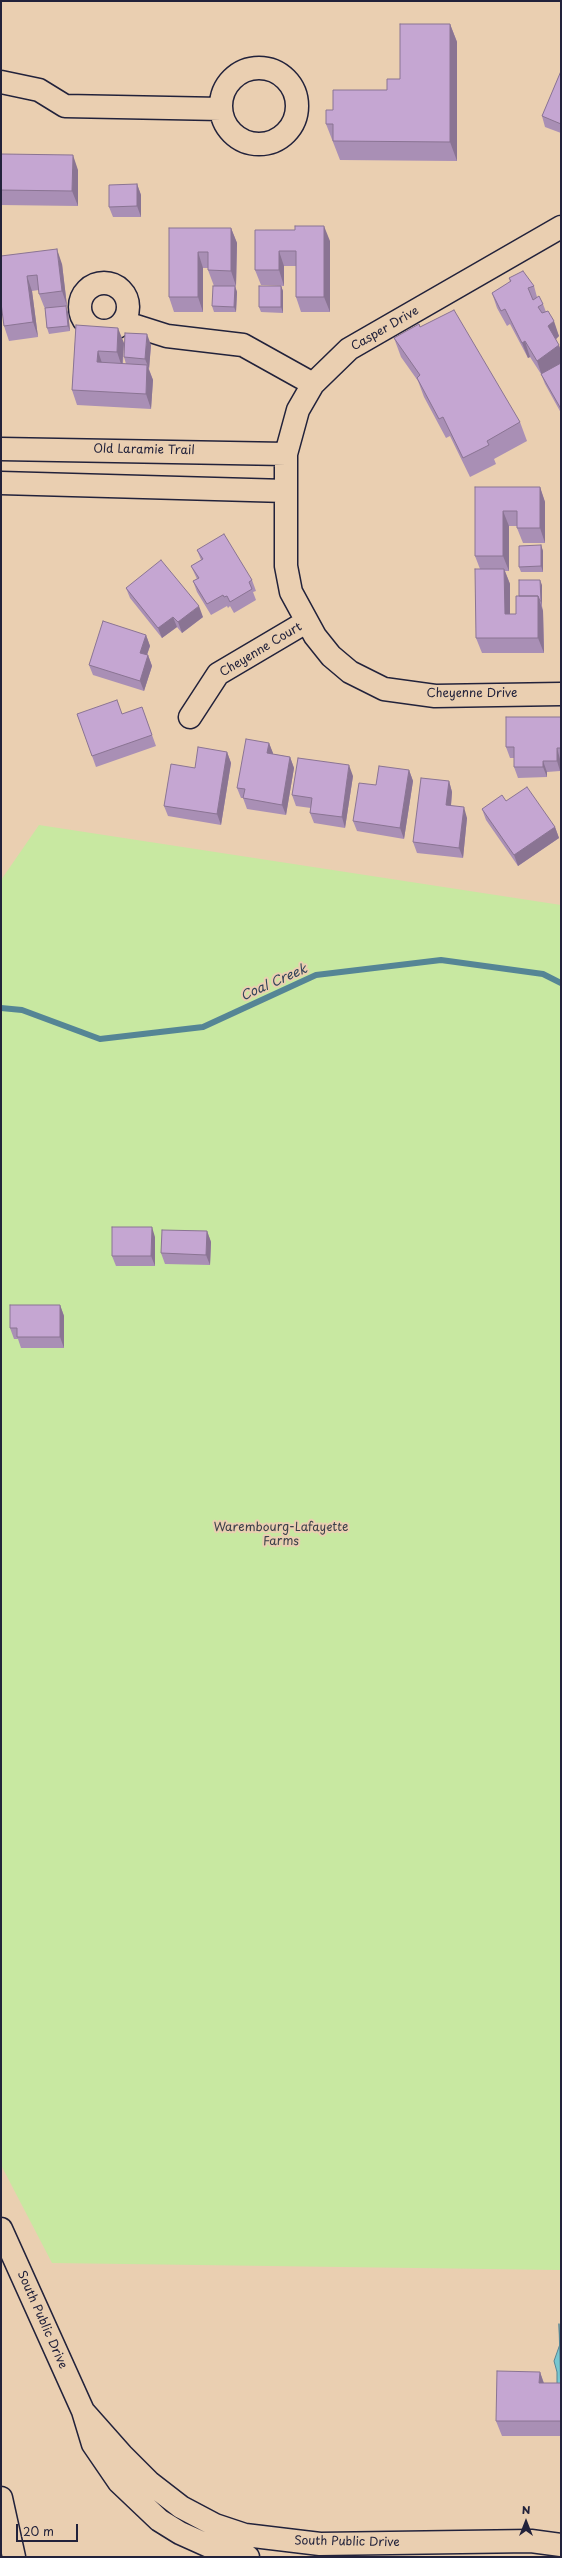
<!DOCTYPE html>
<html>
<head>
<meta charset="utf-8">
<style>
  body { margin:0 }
  #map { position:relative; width:562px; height:2558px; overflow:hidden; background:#eacfb1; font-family:"Playpen Sans",sans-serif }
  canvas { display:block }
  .frame { position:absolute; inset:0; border:2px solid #22223b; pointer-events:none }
  .north { position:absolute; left:506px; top:2502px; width:40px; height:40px; -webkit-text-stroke:3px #eacfb1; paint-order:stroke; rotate:0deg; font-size:11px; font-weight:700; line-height:16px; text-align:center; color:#22223b }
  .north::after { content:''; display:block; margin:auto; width:14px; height:18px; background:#22223b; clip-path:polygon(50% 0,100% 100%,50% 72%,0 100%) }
  .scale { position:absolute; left:16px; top:2524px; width:62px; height:18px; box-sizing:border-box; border:2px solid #22223b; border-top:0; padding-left:5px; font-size:12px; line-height:14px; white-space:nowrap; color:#22223b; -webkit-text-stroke:3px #eacfb1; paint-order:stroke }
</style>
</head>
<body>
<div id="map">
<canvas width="562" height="2558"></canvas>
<div class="frame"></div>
<div class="north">N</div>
<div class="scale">20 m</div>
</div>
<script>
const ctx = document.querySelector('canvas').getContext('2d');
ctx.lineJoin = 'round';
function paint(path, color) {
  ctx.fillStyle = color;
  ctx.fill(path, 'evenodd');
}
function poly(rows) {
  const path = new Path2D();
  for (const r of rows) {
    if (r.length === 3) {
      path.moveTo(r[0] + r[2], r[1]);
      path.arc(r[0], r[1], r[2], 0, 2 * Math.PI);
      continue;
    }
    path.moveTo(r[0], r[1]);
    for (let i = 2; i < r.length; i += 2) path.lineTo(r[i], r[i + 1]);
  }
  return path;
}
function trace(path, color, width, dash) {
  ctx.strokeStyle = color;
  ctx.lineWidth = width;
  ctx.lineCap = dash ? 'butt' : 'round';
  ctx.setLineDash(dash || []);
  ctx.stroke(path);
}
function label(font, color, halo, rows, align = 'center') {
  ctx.font = font + ' "Playpen Sans",sans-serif';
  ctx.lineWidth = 4;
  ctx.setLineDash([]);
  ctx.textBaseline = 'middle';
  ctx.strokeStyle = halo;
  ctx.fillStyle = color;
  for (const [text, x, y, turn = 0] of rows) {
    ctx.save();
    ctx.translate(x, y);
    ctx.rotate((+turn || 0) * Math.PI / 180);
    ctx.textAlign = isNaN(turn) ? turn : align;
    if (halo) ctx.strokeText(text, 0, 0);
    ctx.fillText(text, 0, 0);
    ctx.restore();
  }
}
const green = poly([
  [39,825,561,905,561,2270,52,2263,1,2165,1,880]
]);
const water = poly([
  [559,2324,561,2398,557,2398,557,2372,554,2361,560,2344,559,2324]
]);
const stream = poly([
  [1,1008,22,1010,100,1039,203,1027,316,975,441,960,543,974,561,983]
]);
const minor = poly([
  [259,106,38],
  [1,82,39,90,65,106,221,109],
  [561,227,349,349,313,384,298,410,286,454,286,566,291,592,315,636,331,656,350,672,384,689,435,696,561,694],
  [104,307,24],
  [123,322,167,336,243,345,313,384],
  [1,449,286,454],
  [1,483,286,491],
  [190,717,218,674,306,622],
  [1,2229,83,2411,93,2444,119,2482,159,2520,180,2533,209,2546,248,2557],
  [83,2411,122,2455,150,2483,181,2507,215,2525,245,2535,320,2544,531,2541,561,2545]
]);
const primary = poly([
  [1,2498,14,2557]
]);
const wall = poly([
  [450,24,457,42,457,161,340,160,326,124,333,110,387,90,400,79],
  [561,71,561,133,545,127,542,116],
  [1,154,78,170,78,206,1,205],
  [137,184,141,195,141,217,113,217,109,207],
  [169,228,231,228,237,243,236,286,214,286,208,270,208,268,203,268,203,312,174,312,169,297],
  [255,230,330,241,330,312,301,312,296,297,296,266,284,266,284,286,261,285,255,270],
  [1,256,62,264,67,306,54,308,68,312,70,331,49,334,47,328,45,309,39,294,39,290,32,291,38,337,9,341,4,326],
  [509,278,534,286,537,297,543,304,546,312,559,336,556,339,561,351,561,363,558,365,561,363,561,413,545,384,541,374,530,357,528,358,510,324,507,326,497,308,492,293,510,282],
  [235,286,237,292,236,312,214,312,212,306],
  [281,286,283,291,283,313,261,312,259,307],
  [76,325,124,343,123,364,126,364,124,357,151,345,149,369,153,380,151,409,77,405,72,390],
  [421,327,520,422,527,441,494,459,496,464,470,477,450,436,446,438,424,397,418,381,401,357,394,338],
  [475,487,540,487,545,502,545,543,523,543,517,528,517,526,509,526,509,571,505,571,510,584,510,614,516,614,519,596,542,585,542,606,543,611,544,653,482,653,476,638,480,569,475,556],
  [541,545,543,551,543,572,521,572,519,567],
  [197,550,252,580,256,591,253,592,256,600,234,613,230,606,228,608,227,606,211,615,197,592,193,581,197,579,191,566,201,560],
  [126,588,203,617,182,633,177,627,162,638,130,598],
  [146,635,150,646,147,655,148,655,152,666,144,691,93,675,89,665],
  [142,707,156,746,96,767,77,714,123,714],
  [561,717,560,771,547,772,547,777,518,778,514,767,514,758,510,758,506,747],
  [269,743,273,754,290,757,294,768,286,815,247,809,243,798,241,798,237,788],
  [227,752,231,763,221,825,168,816,164,806,195,768],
  [409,770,413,781,404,839,357,831,353,821,376,785],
  [353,776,345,828,314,823,310,813,311,808,296,806,292,795],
  [449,781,452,792,451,806,467,818,463,858,417,853,413,842],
  [506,801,555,827,559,838,518,866,486,820,482,809],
  [207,1231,211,1242,210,1265,165,1264,161,1253],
  [155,1237,155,1266,116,1266,112,1256],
  [60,1305,64,1316,64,1348,21,1348,18,1339,14,1339,10,1328],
  [540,2372,544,2383,561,2383,561,2436,502,2436,496,2421]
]);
const shadedWall = poly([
  [450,24,457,42,457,161,450,142],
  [73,155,78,170,78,206,72,191],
  [137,184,141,195,141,217,137,206],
  [324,226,330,241,330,312,324,297],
  [231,228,237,243,236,286,231,271],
  [57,249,62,264,67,306,62,291],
  [279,251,284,266,284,286,279,270],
  [198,252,203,268,203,312,198,297],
  [27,276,32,291,38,337,33,322],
  [235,286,237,292,236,312,234,307],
  [281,286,283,291,283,313,281,307],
  [66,306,68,312,70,331,68,326],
  [554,321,559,336,554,341,548,326],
  [118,328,124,343,122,367,117,352],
  [147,334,151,345,149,369,145,359],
  [525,341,530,357,528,358,522,343],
  [559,345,561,351,561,363,542,376,537,361],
  [98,351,103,366,97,362],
  [147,365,153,380,151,409,146,394],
  [540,487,545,502,545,543,540,528],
  [503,511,509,526,509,571,503,556],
  [541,545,543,551,543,572,541,566],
  [504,569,510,584,510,629,505,614],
  [540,580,542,585,542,606,541,601],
  [538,596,543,611,544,653,538,638],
  [199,606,203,617,182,633,178,622],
  [173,617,177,627,162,638,158,628],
  [146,635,150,646,144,663,140,653],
  [148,655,152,666,144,691,140,681],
  [269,743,273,753,271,764,267,753],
  [557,748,560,759,560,771,557,761],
  [227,752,231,763,221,825,217,814],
  [290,757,294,768,286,815,282,805],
  [543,761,547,772,547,777,543,767],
  [349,765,353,776,345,828,342,817],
  [409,770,413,781,404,839,400,828],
  [449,781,452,792,450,816,446,805],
  [464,807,467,818,463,858,459,848],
  [555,827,559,838,518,866,514,855],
  [152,1227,155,1237,155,1266,151,1256],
  [207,1231,211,1242,210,1265,206,1255],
  [60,1305,64,1316,64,1348,60,1337],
  [540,2372,545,2387,539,2383]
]);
const building = poly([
  [400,24,450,24,450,142,333,141,333,124,326,124,326,110,333,110,333,90,387,90,387,79,400,79,400,24],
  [561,71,561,124,542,116,561,71],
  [1,154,73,155,72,191,1,190,1,154],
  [137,184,137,206,109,207,109,185,137,184],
  [295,226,324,226,324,297,296,297,296,251,279,251,279,270,255,270,255,230,295,230,295,226],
  [169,228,231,228,231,271,208,270,208,252,198,252,198,297,169,297,169,228],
  [57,249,62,291,39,294,37,275,27,276,33,322,4,326,1,303,1,256,57,249],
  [523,271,534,286,528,288,533,300,539,296,543,304,538,307,542,313,548,311,554,321,548,326,559,345,537,361,525,341,522,343,505,309,501,311,492,293,511,281,509,278,523,271],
  [213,286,235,286,234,307,212,306,213,286],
  [259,286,281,286,281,307,259,307,259,286],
  [66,306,68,326,47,328,45,308,66,306],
  [454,310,520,422,487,441,489,445,463,458,443,417,439,419,417,378,420,375,394,338,419,324,420,327,454,310],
  [76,325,118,328,117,352,98,351,97,362,147,365,146,394,72,390,76,325],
  [125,333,147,334,145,359,124,357,125,333],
  [561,363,561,409,541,374,561,363],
  [475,487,540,487,540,528,517,528,517,511,503,511,503,556,475,556,475,487],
  [224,534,252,580,249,582,252,589,230,602,227,596,224,597,223,595,207,604,193,581,199,578,191,566,203,559,197,550,224,534],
  [541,545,541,566,519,567,519,546,541,545],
  [161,560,199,606,178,622,173,617,158,628,126,588,161,560],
  [475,569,504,569,505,614,516,614,516,596,538,596,538,638,476,638,475,569],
  [519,580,540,580,541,601,540,601,538,596,519,596,519,580],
  [103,621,146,635,140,653,148,655,140,681,89,665,103,621],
  [117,700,122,714,142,707,152,735,92,756,77,714,117,700],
  [506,717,561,717,561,748,557,748,557,761,543,761,543,767,514,767,514,747,506,747,506,717],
  [246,739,269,743,267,753,290,757,282,805,243,798,245,789,237,788,246,739],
  [198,747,227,752,217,814,164,806,171,764,195,768,198,747],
  [298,758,349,765,342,817,310,813,312,798,292,795,298,758],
  [379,766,409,770,400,828,353,821,359,783,376,785,379,766],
  [421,778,449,781,446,805,464,807,459,848,413,842,421,778],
  [527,787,555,827,514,855,482,809,502,795,506,801,527,787],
  [112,1227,152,1227,151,1256,112,1256,112,1227],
  [162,1230,207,1231,206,1255,161,1253,162,1230],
  [10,1305,60,1305,60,1337,17,1337,17,1328,10,1328,10,1305],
  [497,2371,540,2372,539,2383,561,2383,561,2421,496,2421,497,2371]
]);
const streetNames = [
  ["Casper Drive",385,329,-30],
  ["Old Laramie Trail",144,450,1],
  ["Cheyenne Court",261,650,-31],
  ["Cheyenne Drive",472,694],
  ["South Public Drive",42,2320,66],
  ["South Public Drive",347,2542,1]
];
const parkNames = [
  ["Warembourg-Lafayette",281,1528],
  ["Farms",281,1542]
];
const waterNames = [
  ["Coal Creek",274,983,-24]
];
paint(green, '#c8e8a1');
paint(water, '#77c7d1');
trace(water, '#558595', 1);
trace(stream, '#558595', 6);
trace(minor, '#22223b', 25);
trace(primary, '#22223b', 25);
trace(minor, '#eacfb1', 22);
trace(primary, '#eacfb1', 22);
paint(wall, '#a98fb5');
paint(shadedWall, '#8a7493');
paint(building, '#c5a6d2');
trace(building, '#8a7493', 1);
label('12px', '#22223b', '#eacfb1', streetNames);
label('12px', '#3b404a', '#eacfb1', parkNames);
label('italic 13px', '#334359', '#eacfb1', waterNames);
</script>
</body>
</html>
